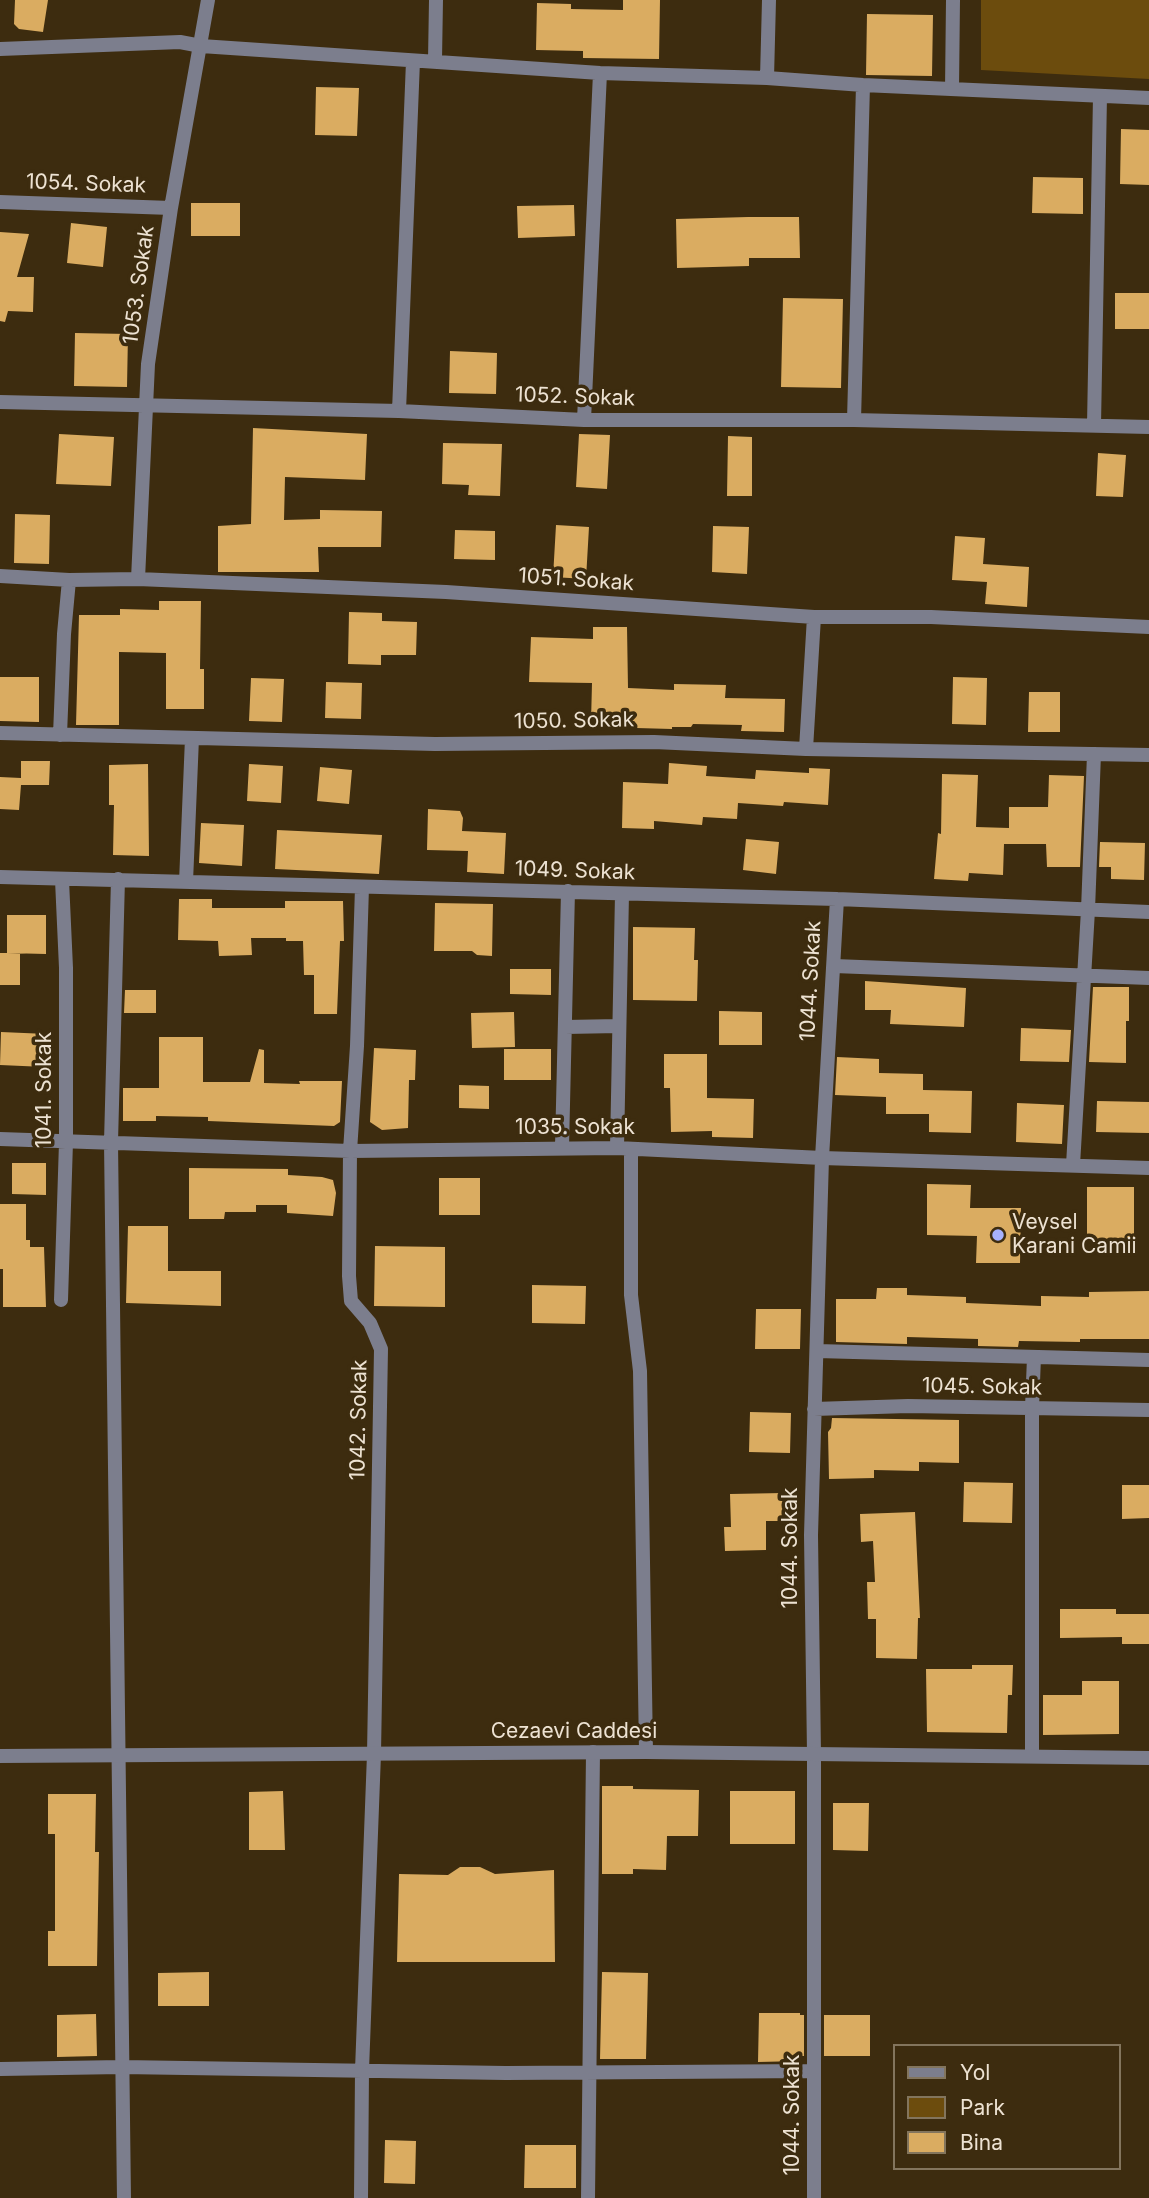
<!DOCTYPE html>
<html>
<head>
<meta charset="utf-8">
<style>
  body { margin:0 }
  #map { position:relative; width:1149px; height:2198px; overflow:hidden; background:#3d2c0f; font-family:Inter,sans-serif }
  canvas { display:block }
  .legend { position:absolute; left:893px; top:2044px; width:228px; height:126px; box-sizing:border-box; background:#3d2c0f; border:2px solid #83755d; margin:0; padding:9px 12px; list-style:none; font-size:21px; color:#ede2d2 }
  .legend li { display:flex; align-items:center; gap:14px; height:35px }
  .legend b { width:35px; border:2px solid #83755d }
</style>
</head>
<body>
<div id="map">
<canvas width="1149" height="2198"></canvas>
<ul class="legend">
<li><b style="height:9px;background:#7c7e8d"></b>Yol</li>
<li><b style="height:19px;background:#6c4c0d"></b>Park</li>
<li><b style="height:19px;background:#daac61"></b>Bina</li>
</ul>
</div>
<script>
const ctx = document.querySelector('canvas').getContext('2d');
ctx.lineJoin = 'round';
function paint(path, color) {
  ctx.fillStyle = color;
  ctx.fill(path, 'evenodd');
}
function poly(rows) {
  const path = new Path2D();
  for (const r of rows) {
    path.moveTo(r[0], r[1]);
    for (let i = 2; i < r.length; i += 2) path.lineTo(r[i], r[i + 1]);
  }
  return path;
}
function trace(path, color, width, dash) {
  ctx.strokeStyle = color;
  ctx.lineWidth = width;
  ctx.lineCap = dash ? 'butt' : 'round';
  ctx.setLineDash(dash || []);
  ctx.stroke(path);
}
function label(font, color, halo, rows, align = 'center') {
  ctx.font = font + ' Inter,sans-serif';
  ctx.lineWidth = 7;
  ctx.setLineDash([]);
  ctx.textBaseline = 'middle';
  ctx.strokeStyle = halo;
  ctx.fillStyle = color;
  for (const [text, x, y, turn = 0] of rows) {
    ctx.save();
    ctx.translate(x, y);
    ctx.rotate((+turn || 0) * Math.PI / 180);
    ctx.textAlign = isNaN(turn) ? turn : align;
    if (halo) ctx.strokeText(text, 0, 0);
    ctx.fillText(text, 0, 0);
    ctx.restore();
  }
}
const green = poly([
  [981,0,1149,0,1149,79,981,70]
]);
const building = poly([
  [15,0,48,0,43,32,19,29,14,24],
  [623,0,660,0,659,59,583,58,583,51,536,50,537,3,571,4,571,9,623,10],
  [867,14,933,15,932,76,866,75],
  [316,87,359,88,357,136,315,135],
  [1121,129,1149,130,1149,185,1120,184],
  [1033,177,1083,178,1083,214,1032,213],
  [191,203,240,203,240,236,191,236],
  [574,205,575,236,518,238,517,206],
  [748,217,799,217,800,258,749,258,749,266,677,268,676,219],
  [71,223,107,227,103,267,67,263],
  [0,232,29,234,17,277,34,277,33,312,8,311,5,322,0,321],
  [1115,293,1149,293,1149,329,1115,329],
  [783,298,843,299,841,388,781,387],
  [75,333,128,334,127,387,74,386],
  [450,351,497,353,496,394,449,393],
  [253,428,367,434,365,480,285,477,284,520,320,519,320,510,382,511,381,547,318,547,319,572,218,572,218,526,251,524],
  [59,434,114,437,111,486,56,484],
  [579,434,610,435,607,489,576,487],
  [728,436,752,437,752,496,727,496],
  [443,443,502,444,500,496,468,495,469,485,442,484],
  [1098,453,1126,455,1123,497,1096,496],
  [15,514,50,515,49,564,14,563],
  [556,525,589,527,586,579,553,577],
  [713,526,749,527,747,574,712,572],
  [455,530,495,531,495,560,454,559],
  [955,536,985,538,983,564,1029,567,1027,607,985,604,987,582,952,580],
  [159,601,201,601,200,669,204,669,204,709,166,709,166,653,119,652,119,725,76,725,79,615,120,615,120,609,159,610],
  [349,612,382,613,382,621,417,622,416,655,381,655,381,665,348,664],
  [593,627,627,627,628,688,674,690,674,684,726,685,725,698,785,699,784,732,741,731,742,725,693,724,691,727,672,727,672,729,636,728,636,723,591,722,592,683,529,682,531,637,593,639],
  [0,677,39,677,39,722,0,721],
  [953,677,987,678,986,725,952,724],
  [251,678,284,679,282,722,249,721],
  [326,682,362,683,361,719,325,718],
  [1029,692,1060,692,1060,732,1028,732],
  [21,761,50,761,49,785,21,785,19,810,0,809,0,777,21,778],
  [669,763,707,766,706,776,755,779,756,770,809,773,809,768,830,769,828,805,784,802,783,806,738,803,737,819,703,817,702,825,654,821,654,829,622,828,623,782,668,784],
  [148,764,149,856,113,855,114,805,109,805,109,765],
  [249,764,283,766,281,803,247,801],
  [320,767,352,770,349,804,317,801],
  [942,774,978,775,976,827,1009,828,1009,807,1048,807,1049,775,1084,776,1080,867,1047,867,1046,844,1004,844,1003,875,969,873,968,881,934,879,938,833,941,834],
  [428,809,460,811,463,818,462,831,506,833,504,874,467,872,468,851,427,850],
  [201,823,244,825,242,866,199,863],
  [277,830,382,835,379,874,275,869],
  [746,839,779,842,776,874,743,870],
  [1100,842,1145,843,1144,880,1111,879,1111,867,1099,867],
  [179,899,212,899,212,908,285,908,285,901,343,901,344,941,340,941,337,1014,314,1014,314,975,304,975,303,941,286,941,286,938,251,938,252,955,219,956,218,941,178,940],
  [435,903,493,904,492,956,477,955,472,951,434,951],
  [7,915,46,915,46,954,7,953],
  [633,927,695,928,694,960,698,960,697,1001,633,1000],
  [0,953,20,953,20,985,0,985],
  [510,969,551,969,551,995,510,994],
  [865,981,966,988,964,1027,890,1024,891,1010,865,1010],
  [1093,987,1129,987,1129,1021,1126,1021,1126,1063,1089,1062],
  [125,990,156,990,156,1013,124,1013],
  [719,1011,762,1012,762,1045,719,1045],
  [514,1012,515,1047,472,1048,471,1013],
  [1021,1028,1071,1030,1069,1062,1020,1061],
  [1,1032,47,1034,45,1067,0,1065],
  [159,1037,203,1037,203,1082,250,1082,259,1049,264,1050,264,1083,300,1084,299,1081,342,1081,340,1122,334,1126,208,1121,208,1117,156,1116,156,1121,123,1121,123,1088,159,1088],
  [374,1048,416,1050,415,1080,409,1080,408,1128,382,1130,370,1122],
  [504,1049,551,1049,551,1080,504,1080],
  [664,1054,707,1054,707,1098,754,1099,753,1138,712,1137,712,1131,671,1132,670,1088,664,1088],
  [837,1057,879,1059,879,1073,923,1074,923,1090,972,1091,971,1133,929,1132,929,1114,886,1114,886,1097,835,1095],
  [459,1085,489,1086,489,1109,459,1108],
  [1097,1101,1149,1102,1149,1133,1096,1132],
  [1017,1103,1064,1105,1062,1144,1016,1142],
  [12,1163,46,1163,46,1195,12,1194],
  [189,1168,288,1169,288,1175,322,1177,333,1180,336,1193,333,1216,287,1213,287,1205,256,1205,256,1212,225,1212,224,1219,189,1219],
  [439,1178,480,1178,480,1215,439,1215],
  [927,1184,971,1185,970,1208,1021,1208,1020,1263,976,1263,977,1236,927,1235],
  [1087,1187,1134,1187,1134,1242,1087,1242],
  [0,1204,26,1204,26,1240,30,1240,30,1247,44,1247,46,1307,3,1307,3,1269,0,1269],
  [128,1226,168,1226,168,1271,221,1271,221,1306,126,1303],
  [375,1246,445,1247,445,1307,374,1306],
  [532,1285,586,1286,585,1324,532,1323],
  [877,1288,907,1288,907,1295,966,1297,966,1303,1041,1306,1041,1296,1089,1297,1089,1292,1149,1291,1149,1339,1080,1339,1080,1342,1019,1341,1018,1347,978,1346,978,1339,907,1337,907,1344,836,1342,836,1299,876,1299],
  [756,1309,801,1309,800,1349,755,1349],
  [750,1412,791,1413,790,1453,749,1452],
  [832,1418,959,1420,959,1463,919,1462,919,1471,874,1470,874,1478,829,1479,828,1432,831,1428],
  [964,1482,1013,1483,1012,1523,963,1522],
  [1122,1485,1149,1485,1149,1518,1122,1519],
  [783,1493,783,1521,766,1521,766,1550,725,1551,724,1527,731,1527,730,1494],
  [915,1512,920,1618,918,1618,917,1659,876,1658,876,1619,868,1619,867,1582,875,1582,873,1541,861,1542,860,1514],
  [1060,1609,1116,1609,1116,1614,1149,1614,1149,1644,1122,1644,1122,1637,1060,1638],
  [972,1665,1013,1665,1012,1695,1008,1695,1007,1733,927,1732,926,1669,972,1669],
  [1082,1681,1119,1681,1119,1734,1043,1735,1043,1695,1082,1695],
  [602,1786,633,1786,633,1789,699,1790,698,1836,667,1836,666,1870,633,1869,633,1874,602,1874],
  [283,1791,285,1850,249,1850,249,1792],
  [730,1791,795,1791,795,1844,730,1844],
  [48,1794,96,1794,95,1852,99,1852,97,1966,48,1966,48,1931,55,1931,55,1834,48,1834],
  [833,1803,869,1803,868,1851,833,1850],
  [460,1867,480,1867,495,1874,554,1870,555,1962,397,1962,399,1874,448,1875],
  [209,1972,209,2006,158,2006,158,1973],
  [602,1972,648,1973,646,2059,600,2059],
  [759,2013,800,2013,800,2015,804,2015,804,2056,800,2056,800,2061,758,2062],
  [96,2014,97,2056,57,2057,57,2015],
  [824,2015,870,2015,870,2056,824,2056],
  [385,2140,416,2141,415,2184,384,2183],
  [525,2145,576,2145,576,2188,524,2188]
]);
const minor = poly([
  [0,49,180,42,201,46,600,73,767,78,863,85,1149,98],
  [435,60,436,0],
  [767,78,769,0],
  [952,89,953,0],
  [0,202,171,208],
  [0,402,399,411,584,420,854,420,1149,427],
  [399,411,413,61],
  [584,420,600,73],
  [854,420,863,85],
  [1094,425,1100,96],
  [0,576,69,580,138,579,446,592,814,617,931,617,1149,627],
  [138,579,148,364,171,208,208,0],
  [0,733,435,744,654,742,806,749,1149,755],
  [60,735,64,634,69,580],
  [806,749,814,617],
  [0,877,837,899,1149,912],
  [118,879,111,1142,124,2198],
  [186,882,192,738],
  [834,966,1149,978],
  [565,1027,619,1026],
  [0,1139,350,1151,617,1148,822,1158,1149,1168],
  [562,1147,568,891],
  [617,1148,622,894],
  [631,1149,631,1295,640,1371,646,1752],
  [1073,1165,1088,910,1094,754],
  [61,1300,66,1142,66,968,62,880],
  [817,1351,1149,1360],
  [814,1409,908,1406,1149,1410],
  [1032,1756,1032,1408,1034,1357],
  [0,2069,122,2067,506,2073,814,2071],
  [361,2198,362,2070,374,1754,381,1349,370,1323,351,1301,349,1276,350,1151,357,1046,362,887],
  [588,2198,593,1752],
  [814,2198,814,1754,811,1535,822,1158,837,899]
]);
const tertiary = poly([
  [0,1756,646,1752,1149,1758]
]);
const markers = [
  [998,1235,7,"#a7b1fc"]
];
const streetNames = [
  ["1054. Sokak",86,184,2],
  ["1053. Sokak",139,285,-82],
  ["1052. Sokak",575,397,2],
  ["1051. Sokak",576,580,4],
  ["1050. Sokak",574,721,-1],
  ["1049. Sokak",575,871,2],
  ["1044. Sokak",811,981,-87],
  ["1041. Sokak",45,1090,-90],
  ["1035. Sokak",575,1128],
  ["1045. Sokak",982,1387,1],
  ["1042. Sokak",359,1420,-89],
  ["1044. Sokak",791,1548,-90],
  ["Cezaevi Caddesi",574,1732],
  ["1044. Sokak",793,2115,-90]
];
const poiNames = [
  ["Veysel",1012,1223],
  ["Karani Camii",1012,1247]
];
paint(green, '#6c4c0d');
paint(building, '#daac61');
trace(minor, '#7c7e8d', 14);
trace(tertiary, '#7c7e8d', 14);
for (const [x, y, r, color] of markers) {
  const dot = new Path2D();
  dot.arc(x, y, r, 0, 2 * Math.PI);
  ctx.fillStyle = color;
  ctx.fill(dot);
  trace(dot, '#3d2c0f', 2.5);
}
label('21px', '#ede2d2', '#3d2c0f', streetNames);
label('21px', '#ede2d2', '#3d2c0f', poiNames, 'left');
</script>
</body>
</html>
